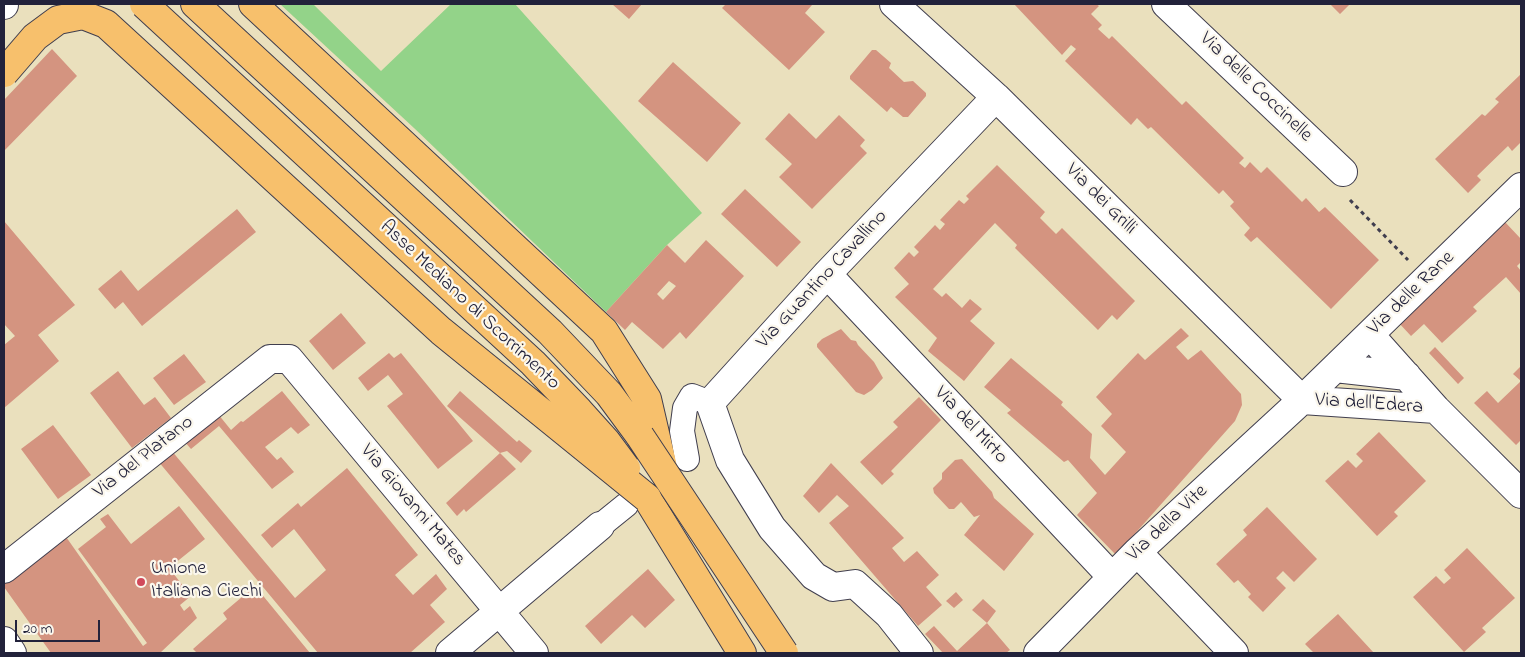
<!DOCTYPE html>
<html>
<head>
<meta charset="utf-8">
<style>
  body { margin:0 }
  #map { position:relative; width:1525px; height:657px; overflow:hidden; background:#eae0bd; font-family:"Indie Flower",sans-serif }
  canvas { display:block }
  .frame { position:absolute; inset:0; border:5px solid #22223b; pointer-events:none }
  .scale { position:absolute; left:15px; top:620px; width:85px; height:22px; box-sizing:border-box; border:2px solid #22223b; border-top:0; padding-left:6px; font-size:15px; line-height:18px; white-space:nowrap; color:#22223b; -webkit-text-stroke:4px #fbf7ec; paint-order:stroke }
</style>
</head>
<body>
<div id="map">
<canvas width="1525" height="657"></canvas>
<div class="frame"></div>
<div class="scale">20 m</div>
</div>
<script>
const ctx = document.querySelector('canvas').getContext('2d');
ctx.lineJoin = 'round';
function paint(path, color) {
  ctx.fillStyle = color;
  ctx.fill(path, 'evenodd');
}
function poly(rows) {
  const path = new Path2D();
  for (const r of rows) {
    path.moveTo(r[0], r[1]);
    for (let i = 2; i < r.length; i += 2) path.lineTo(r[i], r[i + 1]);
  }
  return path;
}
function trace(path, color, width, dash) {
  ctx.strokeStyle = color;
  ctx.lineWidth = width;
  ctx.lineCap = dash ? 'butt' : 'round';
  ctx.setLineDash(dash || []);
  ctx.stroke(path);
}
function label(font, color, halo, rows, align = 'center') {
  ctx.font = font + ' "Indie Flower",sans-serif';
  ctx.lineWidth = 4.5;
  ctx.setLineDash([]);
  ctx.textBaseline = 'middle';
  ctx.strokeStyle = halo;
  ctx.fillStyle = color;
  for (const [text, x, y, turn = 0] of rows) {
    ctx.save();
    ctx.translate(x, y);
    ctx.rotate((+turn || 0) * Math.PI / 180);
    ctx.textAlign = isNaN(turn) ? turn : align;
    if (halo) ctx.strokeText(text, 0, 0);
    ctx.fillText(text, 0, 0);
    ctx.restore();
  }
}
const green = poly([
  [280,4,313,4,381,71,451,4,515,4,702,213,667,245,606,312,414,128]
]);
const building = poly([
  [612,4,642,4,629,19],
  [726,4,811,4,812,5,805,13,825,32,789,70,722,8],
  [1014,4,1096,4,1099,6,1091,14,1102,25,1098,29,1109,39,1112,36,1182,105,1186,101,1244,158,1239,163,1245,168,1250,162,1261,173,1267,167,1302,202,1306,198,1319,212,1325,207,1379,260,1331,309,1257,237,1251,242,1244,235,1250,228,1230,206,1234,202,1223,190,1219,194,1151,127,1148,129,1137,118,1131,125,1065,61,1076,49,1071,45,1062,55],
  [1330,4,1350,4,1340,14],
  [52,49,77,76,4,151,4,100],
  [872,50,876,50,891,63,889,68,904,82,913,81,926,93,926,96,908,117,903,117,891,107,887,112,850,79,850,76],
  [673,62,741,123,707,162,638,101],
  [1521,74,1521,142,1512,151,1508,146,1477,176,1481,180,1468,193,1435,159,1482,114,1485,116,1499,102,1495,99],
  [789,113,816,139,839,115,865,140,860,146,867,153,812,209,779,177,792,164,765,139],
  [997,165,1045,212,1040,218,1056,234,1062,228,1135,301,1117,320,1112,315,1098,330,1015,248,1017,245,995,223,933,289,942,297,946,293,962,308,970,299,982,309,970,321,995,343,964,381,928,351,937,338,895,297,909,284,894,268,909,252,914,257,919,252,914,247,935,225,940,230,945,224,940,220,959,200,964,204,969,199,966,196],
  [745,189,801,242,777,267,721,214],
  [237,209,256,232,142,326,123,302,115,309,98,289,121,270,138,291],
  [4,221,75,305,38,335,59,361,4,408,4,345,15,336,4,324],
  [1505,222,1521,239,1521,262,1517,266,1521,271,1521,294,1506,277,1473,307,1477,311,1442,343,1424,324,1411,336,1398,322],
  [706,240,744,276,686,339,680,332,663,349,632,322,625,330,606,312,667,245,685,263],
  [669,281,676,286,663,300,657,294],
  [341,313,366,343,333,370,309,341],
  [1181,328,1189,336,1176,347,1188,360,1201,350,1241,394,1242,405,1235,421,1116,555,1077,515,1097,493,1068,460,1064,462,1007,413,1011,410,984,387,1011,358,1063,402,1061,405,1092,434,1090,458,1105,475,1126,452,1101,426,1112,414,1096,397,1138,353,1145,360],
  [841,329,851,340,856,341,858,345,874,362,883,378,872,390,864,395,856,392,817,347,817,344,822,339],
  [1435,347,1464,378,1458,384,1429,353],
  [389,353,394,358,401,353,473,441,438,469,387,406,403,394,388,375,368,391,358,378],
  [184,354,206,382,174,405,153,378],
  [1521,366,1521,440,1516,445,1474,403,1487,391,1498,403,1521,381,1513,374],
  [118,371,144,405,155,397,171,418,132,448,90,393],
  [282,391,310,425,298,434,291,427,265,447,277,460,281,457,294,472,272,489,219,426,191,449,184,441,218,414,231,430,241,421,243,422],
  [460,391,517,442,519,440,532,451,521,463,507,451,500,453,447,406],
  [919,397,941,420,891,471,894,474,882,485,860,462,898,427,893,422],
  [53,425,91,475,58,499,21,449],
  [1379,432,1426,481,1394,512,1398,516,1377,536,1325,481,1348,460,1356,468,1363,461,1356,454],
  [171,450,295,598,326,570,294,529,272,548,261,535,298,503,301,507,347,468,418,555,395,575,413,595,436,574,447,589,430,605,445,622,410,653,318,653,158,461],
  [500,453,516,469,466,512,464,509,457,516,446,503],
  [962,459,992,492,994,498,1034,534,1004,571,964,535,980,515,974,517,961,502,954,509,949,509,934,493,933,488,942,479,942,473,955,460],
  [831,463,904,538,892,548,904,562,917,551,939,575,926,587,942,605,918,626,829,523,849,506,837,495,819,513,803,496],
  [179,506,205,539,169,568,191,596,180,605,184,611,190,606,197,618,160,653,51,653,4,587,4,581,64,534,143,646,147,643,78,549,106,527,100,519,108,514,131,544],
  [1267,507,1317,559,1294,582,1283,571,1276,578,1286,588,1263,612,1248,597,1251,594,1238,580,1234,583,1216,564,1247,535,1243,530],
  [1467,548,1515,598,1482,628,1486,632,1464,652,1413,597,1436,576,1444,584,1451,578,1444,570],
  [648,569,675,600,645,628,632,615,601,644,585,626],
  [255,586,310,653,197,653,193,649,227,619,223,613],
  [956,592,963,600,954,608,946,601],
  [983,599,996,611,987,623,972,610],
  [1338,614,1374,653,1314,653,1305,644],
  [987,623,1010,650,1006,653,943,653,925,634,934,626,957,651]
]);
const path = poly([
  [1350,200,1408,260]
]);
const pedestrian = poly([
  [687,459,682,431,685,408,692,396,710,403],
  [600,526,626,505]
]);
const minor = poly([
  [894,4,996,97,1302,400],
  [1166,4,1343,172],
  [827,274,1112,577],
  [1370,335,1436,409,1521,494],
  [1335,368,1407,376],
  [1302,400,1436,409],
  [1137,552,1234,653],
  [4,569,270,359,289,359,534,653],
  [4,641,12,653],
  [450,653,600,526],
  [919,653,889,615,855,584,833,587,814,576,772,528,730,460,710,403,827,274,996,97],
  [1038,653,1137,552,1302,400,1521,187]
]);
const tertiary = poly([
  [4,5,4,4]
]);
const trunk = poly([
  [195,4,550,332,609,394,640,436],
  [253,4,604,331,647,399,663,468],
  [647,498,742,653]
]);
const trunkBridge = poly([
  [144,4,533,363,579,411,606,441,626,468],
  [4,73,35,37,58,20,83,15,106,24,441,331,647,498],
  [640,436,784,653]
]);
const markers = [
  [141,582,5,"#d1495b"]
];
const streetNames = [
  ["Via delle Coccinelle",1255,88,44],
  ["Via dei Grilli",1100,200,45],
  ["Via Guantino Cavallino",823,280,-47],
  ["Via delle Rane",1412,294,-44],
  ["Asse Mediano di Scorrimento",469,306,43],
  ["Via dell'Edera",1369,405,4],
  ["Via del Mirto",970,426,47],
  ["Via del Platano",144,458,-38],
  ["Via Giovanni Mates",412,506,50],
  ["Via della Vite",1168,524,-43]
];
const poiNames = [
  ["Unione",151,570],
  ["Italiana Ciechi",151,593]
];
paint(green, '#93d389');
paint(building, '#d49480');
trace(pedestrian, '#403e4e', 26);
trace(minor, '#403e4e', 30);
trace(tertiary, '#403e4e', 30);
trace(trunk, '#403e4e', 30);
trace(path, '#403e4e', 3, [4, 4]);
trace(pedestrian, '#fff', 24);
trace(minor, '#fff', 28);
trace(tertiary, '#fff', 28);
trace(trunk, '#f7c06c', 28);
trace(trunkBridge, '#403e4e', 30, []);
trace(trunkBridge, '#f7c06c', 28);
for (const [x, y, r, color] of markers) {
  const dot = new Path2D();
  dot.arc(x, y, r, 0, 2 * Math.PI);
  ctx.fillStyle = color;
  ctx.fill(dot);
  trace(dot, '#fbf7ec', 2);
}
label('20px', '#22223b', '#fbf7ec', streetNames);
label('20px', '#22223b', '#fbf7ec', poiNames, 'left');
</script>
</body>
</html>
